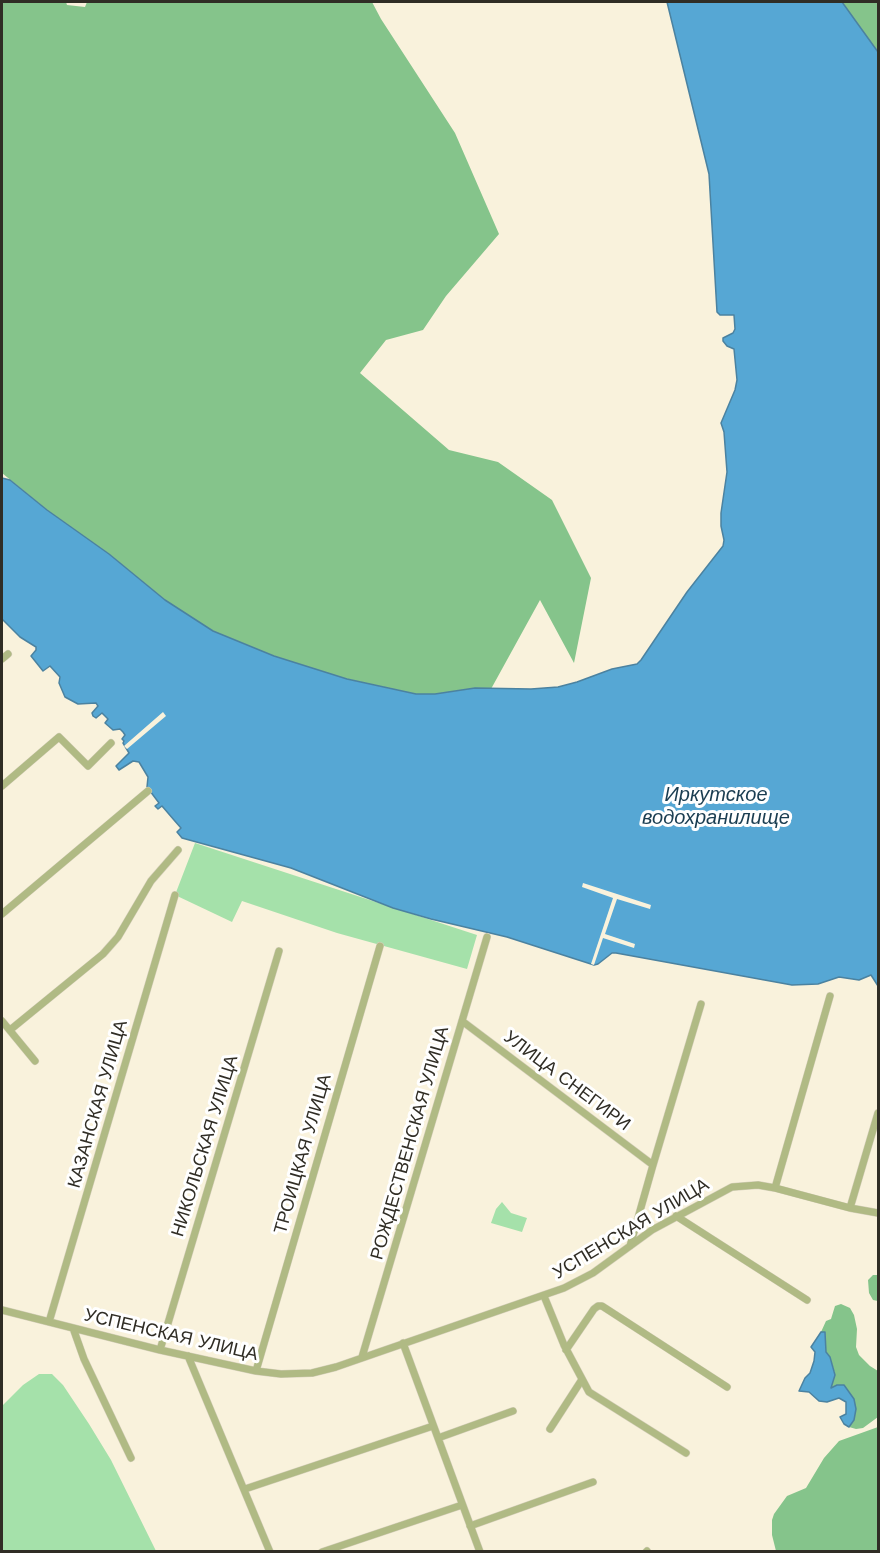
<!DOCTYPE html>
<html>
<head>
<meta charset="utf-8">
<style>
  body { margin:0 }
  #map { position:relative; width:880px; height:1553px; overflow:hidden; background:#f9f2dc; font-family:"Work Sans",sans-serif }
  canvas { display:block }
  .frame { position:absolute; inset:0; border:3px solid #302d25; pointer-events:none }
</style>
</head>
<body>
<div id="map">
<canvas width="880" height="1553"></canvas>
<div class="frame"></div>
</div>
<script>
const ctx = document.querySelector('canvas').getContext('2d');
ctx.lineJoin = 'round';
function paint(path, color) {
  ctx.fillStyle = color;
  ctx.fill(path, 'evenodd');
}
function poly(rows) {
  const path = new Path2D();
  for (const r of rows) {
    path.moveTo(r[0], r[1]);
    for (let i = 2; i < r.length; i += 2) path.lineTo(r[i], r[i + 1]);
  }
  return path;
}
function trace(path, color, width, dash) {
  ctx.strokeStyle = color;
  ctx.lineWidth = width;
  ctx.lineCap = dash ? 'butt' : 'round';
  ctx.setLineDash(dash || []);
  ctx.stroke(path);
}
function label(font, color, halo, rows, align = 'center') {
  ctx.font = font + ' "Work Sans",sans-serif';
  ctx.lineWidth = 6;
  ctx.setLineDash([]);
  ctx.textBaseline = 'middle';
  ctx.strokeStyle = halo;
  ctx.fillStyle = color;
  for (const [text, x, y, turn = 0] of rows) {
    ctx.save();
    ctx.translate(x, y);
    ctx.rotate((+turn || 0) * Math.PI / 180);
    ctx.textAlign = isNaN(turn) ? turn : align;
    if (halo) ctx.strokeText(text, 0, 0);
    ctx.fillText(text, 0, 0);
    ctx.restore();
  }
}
const green = poly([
  [195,843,477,935,467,969,337,933,242,901,232,922,175,895],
  [502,1202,511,1213,527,1218,522,1232,491,1223,496,1209],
  [39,1374,52,1374,63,1385,89,1424,111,1460,156,1551,2,1551,2,1406,23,1385]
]);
const forest = poly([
  [2,2,66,2,67,5,85,7,87,2,372,2,381,19,455,133,499,234,446,296,423,330,386,340,360,373,449,450,498,462,552,500,591,578,574,663,540,600,491,689,475,688,435,694,416,694,347,679,274,656,213,631,187,615,165,600,109,554,47,510,2,473],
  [842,2,878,2,878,52,845,8],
  [873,1275,878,1275,878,1301,873,1300,869,1293,868,1280],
  [841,1304,850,1308,854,1315,857,1329,856,1347,859,1355,870,1366,878,1371,878,1417,863,1428,856,1429,849,1427,854,1420,844,1385,830,1389,835,1374,830,1357,826,1352,825,1332,821,1332,826,1321,831,1319,835,1306],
  [878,1427,878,1551,776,1551,772,1535,772,1520,774,1514,787,1496,806,1488,824,1458,839,1441]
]);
const water = poly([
  [667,2,842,2,878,52,878,986,871,975,859,980,839,977,818,984,792,985,616,953,612,953,598,964,594,965,507,937,431,919,393,908,291,868,182,838,177,832,181,828,174,820,162,806,158,809,155,806,159,803,147,787,148,777,139,762,133,761,119,770,116,766,129,753,123,743,124,741,122,739,125,735,123,732,120,729,113,730,105,723,108,719,102,713,96,718,93,716,92,713,98,706,96,703,78,704,65,697,59,683,60,677,50,666,43,671,31,656,36,650,36,647,20,637,2,619,2,478,10,480,47,510,109,554,165,600,213,631,274,656,347,679,416,694,435,694,475,688,531,689,558,687,577,682,612,669,637,664,641,660,687,592,723,546,724,540,721,526,721,513,727,472,724,432,721,423,735,390,737,380,734,349,727,346,723,341,723,338,733,333,735,329,734,315,720,315,717,312,709,174,667,2],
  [821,1332,825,1332,826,1352,830,1357,835,1375,831,1388,837,1385,844,1385,854,1399,856,1409,854,1420,849,1427,844,1424,840,1417,846,1414,846,1402,839,1398,827,1402,819,1401,809,1392,799,1391,805,1378,810,1373,814,1361,815,1352,811,1347,821,1332]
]);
const pier = poly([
  [163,712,166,716,127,749,124,746],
  [583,883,651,905,650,909,617,899,605,934,635,944,634,948,603,938,594,965,591,964,613,898,582,887]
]);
const minor = poly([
  [2,659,8,654],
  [2,786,59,737,88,766,111,743],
  [2,914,148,791],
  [2,1021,35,1061],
  [462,1021,653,1165,630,1246],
  [10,1030,103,954,118,937,151,881,178,850],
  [653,1165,701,1004],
  [775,1188,830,996],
  [850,1208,878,1113],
  [676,1216,807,1300],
  [544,1296,564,1345,589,1392,686,1453],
  [2,1310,160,1350,256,1371,281,1374,312,1373,336,1367,564,1288,593,1273,652,1230,732,1187,758,1185,775,1188,850,1208,878,1213],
  [49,1322,175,895],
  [73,1328,84,1359,131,1458],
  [403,1343,480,1552],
  [160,1350,279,951],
  [566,1350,594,1309,598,1306,602,1306,727,1387],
  [188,1356,270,1552],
  [362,1357,487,937],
  [256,1371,380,946],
  [550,1429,581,1381],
  [438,1438,513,1411],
  [245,1489,433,1426],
  [470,1526,593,1482],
  [322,1552,462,1505],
  [646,1552,647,1551]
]);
const streetNames = [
  ["УЛИЦА СНЕГИРИ",567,1081,37],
  ["КАЗАНСКАЯ УЛИЦА",98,1104,-74],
  ["РОЖДЕСТВЕНСКАЯ УЛИЦА",410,1143,-74],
  ["НИКОЛЬСКАЯ УЛИЦА",205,1146,-73],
  ["ТРОИЦКАЯ УЛИЦА",303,1154,-74],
  ["УСПЕНСКАЯ УЛИЦА",631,1229,-31],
  ["УСПЕНСКАЯ УЛИЦА",171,1335,13]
];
const waterNames = [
  ["Иркутское",716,795],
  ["водохранилище",716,818]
];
paint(green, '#a5e1aa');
paint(forest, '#85c48b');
paint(water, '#56a7d4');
trace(water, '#4b82a0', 1.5);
paint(pier, '#f9f2dc');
trace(minor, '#d5cfbb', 8);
trace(minor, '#b0ba84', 7);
label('18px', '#302d25', '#fff', streetNames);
label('italic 20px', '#1a3d51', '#fff', waterNames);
</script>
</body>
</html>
